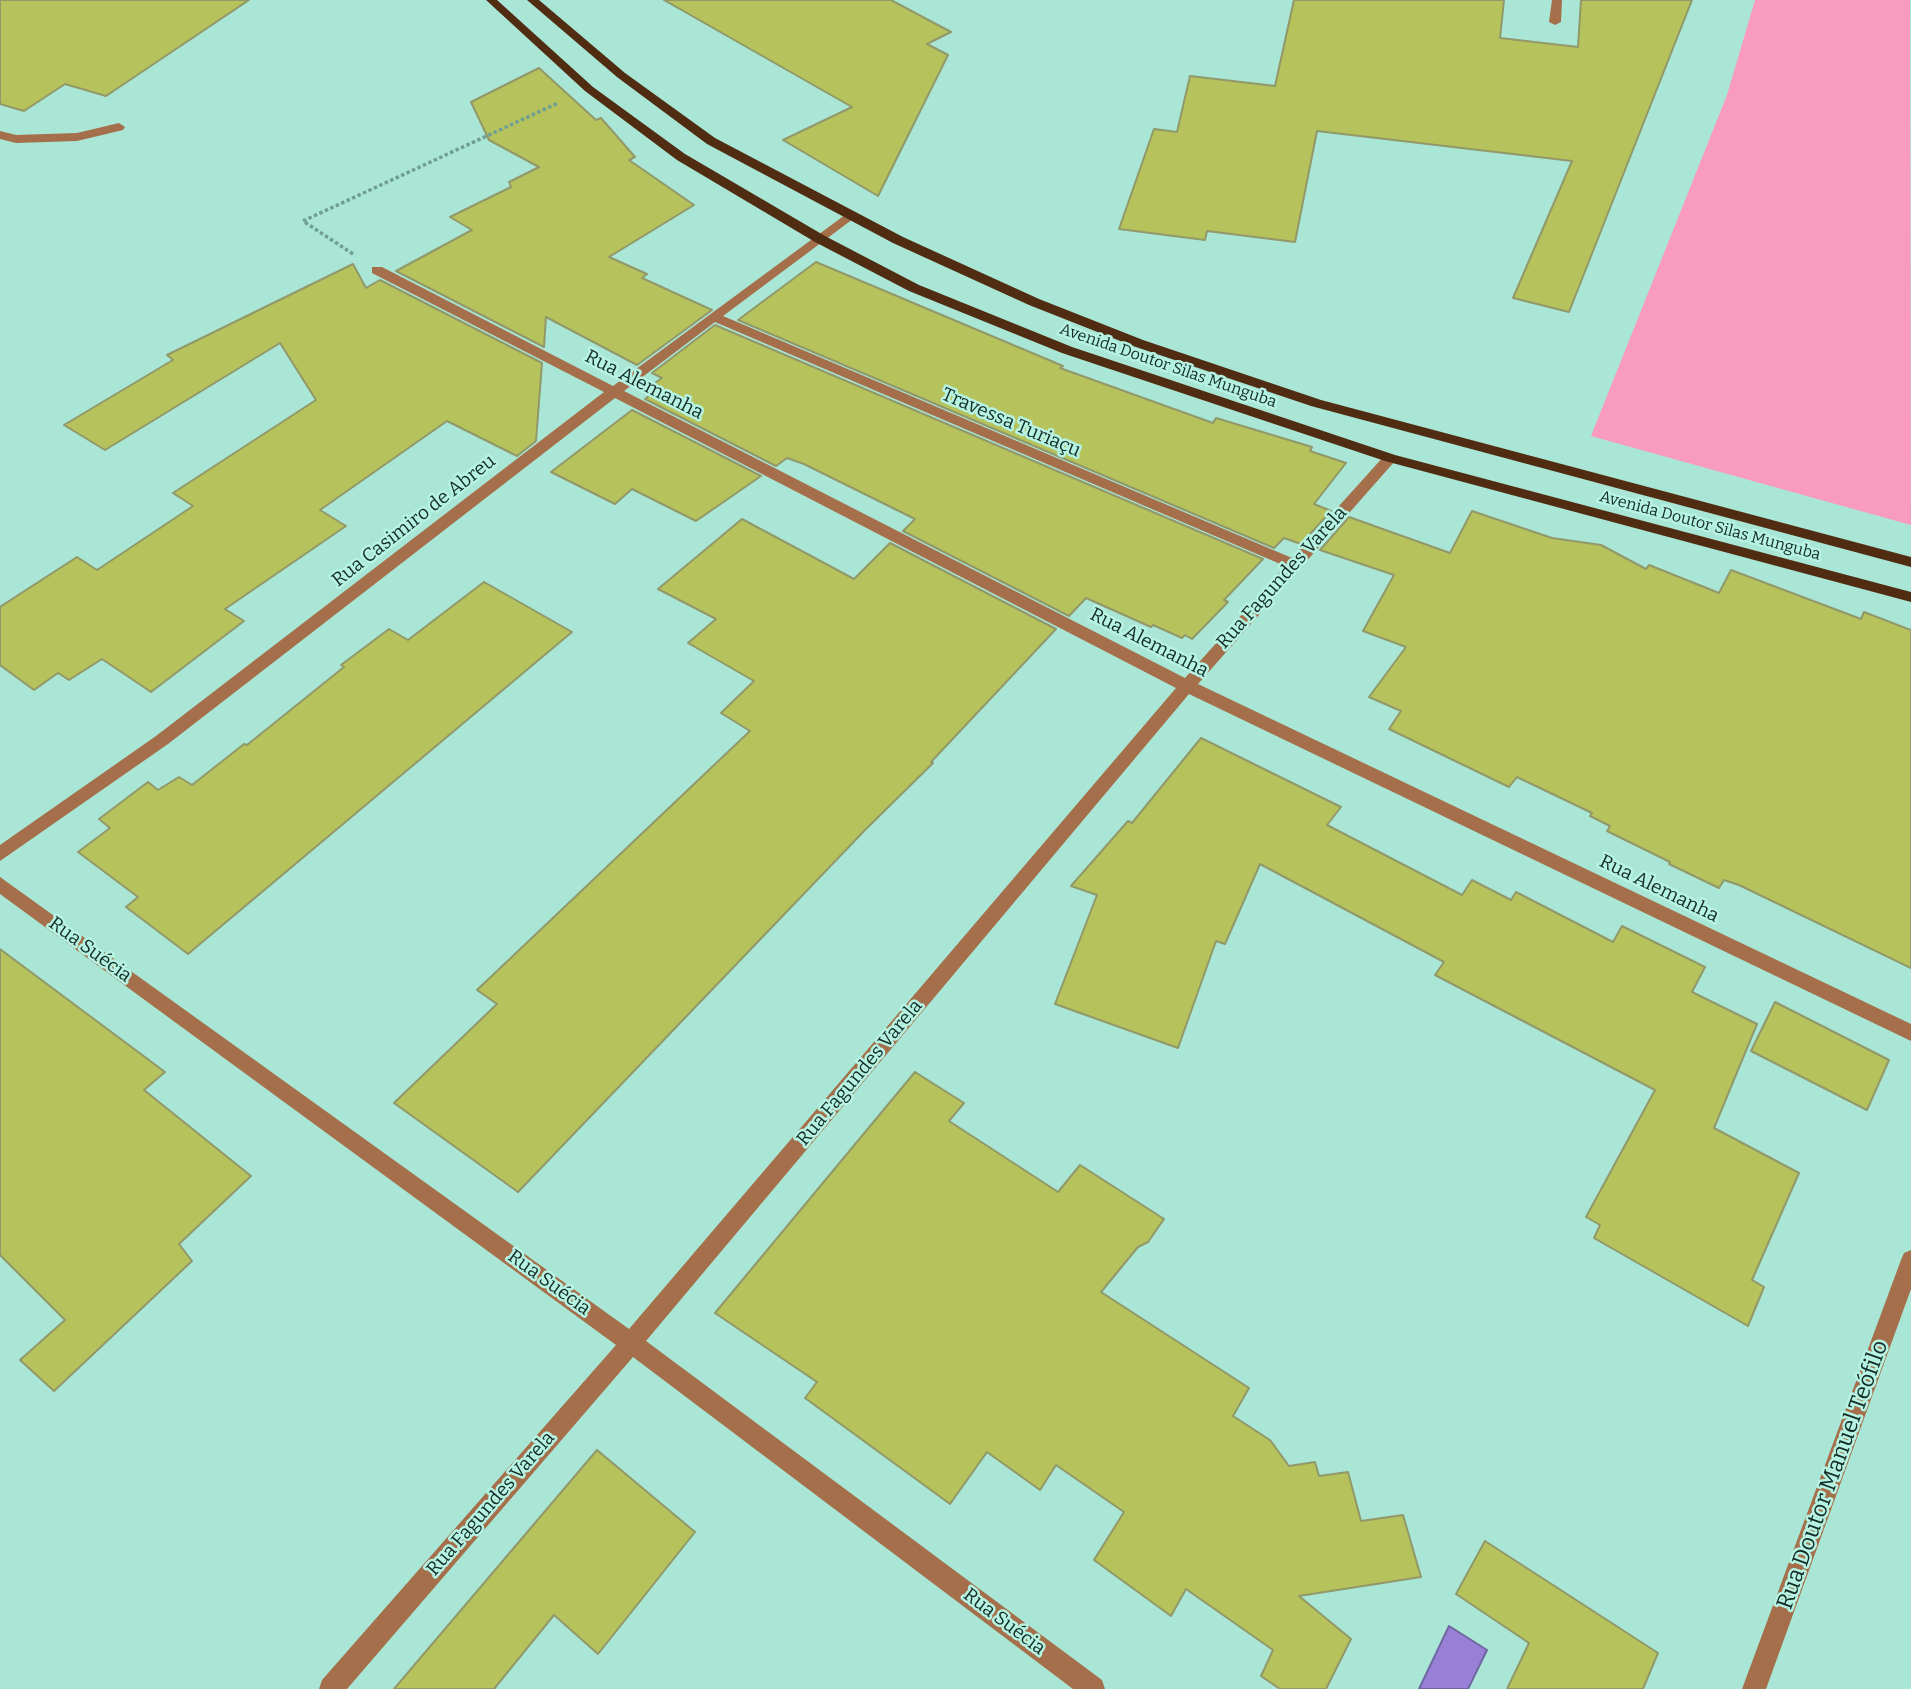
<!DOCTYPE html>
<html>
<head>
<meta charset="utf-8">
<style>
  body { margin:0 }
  canvas { display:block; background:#a9e6d5 }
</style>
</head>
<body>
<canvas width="1911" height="1689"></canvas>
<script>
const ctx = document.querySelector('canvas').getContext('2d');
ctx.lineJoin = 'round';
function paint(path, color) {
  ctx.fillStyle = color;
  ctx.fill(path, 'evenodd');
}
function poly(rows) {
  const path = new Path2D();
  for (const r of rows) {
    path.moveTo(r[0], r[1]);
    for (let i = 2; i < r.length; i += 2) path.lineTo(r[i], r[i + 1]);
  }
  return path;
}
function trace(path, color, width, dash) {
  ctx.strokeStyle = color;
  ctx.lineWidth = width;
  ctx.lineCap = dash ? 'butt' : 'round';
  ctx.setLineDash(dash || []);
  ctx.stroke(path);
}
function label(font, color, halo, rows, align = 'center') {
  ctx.font = font + ' Bitter,serif';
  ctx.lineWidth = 5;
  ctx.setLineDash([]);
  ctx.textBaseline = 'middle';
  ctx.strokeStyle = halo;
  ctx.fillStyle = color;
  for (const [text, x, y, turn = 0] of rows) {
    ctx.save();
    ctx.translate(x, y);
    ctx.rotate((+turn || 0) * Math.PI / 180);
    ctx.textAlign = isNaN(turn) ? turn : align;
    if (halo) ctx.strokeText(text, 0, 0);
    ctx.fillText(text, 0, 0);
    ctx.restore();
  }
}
const green = poly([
  [1755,0,1910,0,1911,525,1591,436,1727,95]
]);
const water = poly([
  [1449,1626,1487,1650,1468,1689,1419,1689,1449,1626]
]);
const building = poly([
  [0,0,249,0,106,96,65,84,24,111,0,104,0,0],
  [664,0,891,0,951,32,927,44,948,55,878,196,783,140,852,107,664,0],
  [1294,0,1504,0,1500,38,1578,47,1581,0,1692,0,1569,312,1513,298,1572,161,1317,131,1295,242,1207,231,1205,240,1119,229,1154,129,1177,132,1190,76,1275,86,1294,0],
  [539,68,596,120,601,118,635,157,629,160,694,205,609,257,647,274,642,278,712,310,637,365,546,317,544,347,396,271,472,230,450,217,511,187,509,182,539,167,489,140,471,102,539,68],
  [816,262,1063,366,1060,368,1213,423,1216,418,1312,447,1310,451,1346,463,1314,504,1331,511,1301,544,1284,538,1274,548,738,320,816,262],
  [353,264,366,288,380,280,542,363,536,441,517,456,447,421,320,510,346,526,225,609,244,621,151,692,102,659,69,680,58,673,34,690,0,665,0,607,77,557,97,570,193,506,173,493,316,400,280,343,105,450,64,425,173,360,167,355,353,264],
  [715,325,1263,559,1224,600,1228,602,1192,639,1185,635,1182,638,1153,625,1151,627,1086,598,1069,616,903,531,915,519,804,464,787,458,776,466,645,399,659,388,652,385,662,378,652,373,715,325],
  [632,410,761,476,696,521,632,489,615,504,551,472,632,410],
  [1472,511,1552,538,1601,545,1646,569,1649,565,1719,593,1731,570,1861,619,1864,612,1911,630,1911,968,1739,885,1724,880,1719,888,1669,864,1670,862,1607,831,1610,826,1590,816,1592,813,1517,777,1509,787,1389,729,1401,711,1369,697,1406,647,1363,631,1394,575,1320,550,1349,517,1450,553,1472,511],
  [742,519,854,579,890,543,1056,629,931,762,933,763,865,830,518,1192,394,1103,497,1004,477,990,750,731,721,713,754,681,688,643,716,619,658,589,742,519],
  [484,582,572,632,188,954,126,907,138,897,78,852,110,828,99,819,148,782,158,790,179,777,192,785,244,744,247,745,344,667,341,665,389,629,408,640,484,582],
  [1201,738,1341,807,1327,825,1462,895,1472,880,1511,900,1516,892,1613,942,1622,926,1705,967,1692,992,1757,1024,1714,1128,1799,1173,1752,1280,1764,1287,1748,1326,1594,1238,1600,1225,1586,1217,1655,1090,1435,975,1444,962,1260,864,1225,944,1216,941,1178,1048,1055,1004,1097,895,1071,886,1128,821,1132,823,1201,738],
  [0,949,165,1072,144,1090,251,1176,179,1244,192,1261,54,1391,20,1360,65,1320,0,1255,0,949],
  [1775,1002,1889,1060,1867,1110,1751,1051,1775,1002],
  [915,1072,964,1103,949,1121,1058,1192,1080,1165,1164,1219,1148,1242,1138,1247,1101,1292,1249,1388,1233,1416,1270,1440,1289,1466,1315,1462,1319,1476,1348,1472,1361,1521,1403,1515,1421,1577,1299,1596,1351,1639,1326,1689,1280,1689,1261,1676,1273,1650,1186,1589,1171,1616,1094,1560,1124,1512,1056,1465,1040,1490,987,1452,950,1504,805,1398,817,1382,715,1313,915,1072],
  [597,1450,695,1532,598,1654,554,1615,494,1689,394,1689,597,1450],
  [1485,1541,1658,1653,1643,1689,1507,1689,1529,1643,1456,1594,1485,1541]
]);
const path = poly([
  [353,254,303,221,558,103]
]);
const minor = poly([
  [1552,0,1562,0,1561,22,1555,25,1549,22,1552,0],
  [119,123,125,127,123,130,77,141,16,143,0,139,0,131,16,135,77,133,119,123],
  [849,212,853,213,853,219,723,316,1292,558,1385,455,1395,455,1397,458,1395,461,1198,684,1911,1024,1911,1041,1189,694,646,1341,1102,1680,1105,1689,1073,1689,633,1357,347,1689,319,1689,322,1680,616,1345,0,894,0,877,629,1329,1176,688,615,398,168,744,0,861,0,845,156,736,604,392,372,273,372,267,382,267,613,386,849,212],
  [715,322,1285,566,1185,678,624,391,715,322],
  [1911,1250,1911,1289,1766,1689,1742,1689,1901,1260,1904,1253,1911,1250]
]);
const major = poly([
  [486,0,497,0,593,87,685,154,825,236,919,285,1072,347,1395,455,1911,592,1911,602,1385,461,1062,353,909,291,815,242,677,160,585,91,486,0],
  [527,0,539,0,625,73,715,138,903,237,1039,299,1143,340,1321,400,1911,557,1911,567,1311,406,1133,346,1029,305,893,243,707,144,617,77,527,0]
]);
const farStreetnames = [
  ["Avenida Doutor Silas Munguba",1168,366,19],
  ["Avenida Doutor Silas Munguba",1710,526,15]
];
const streetNames = [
  ["Rua Alemanha",644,385,27],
  ["Travessa Turiaçu",1011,423,23],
  ["Rua Casimiro de Abreu",414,521,-38],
  ["Rua Fagundes Varela",1282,578,-48],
  ["Rua Alemanha",1149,643,27],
  ["Rua Alemanha",1659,889,26],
  ["Rua Suécia",90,950,36],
  ["Rua Fagundes Varela",860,1073,-50],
  ["Rua Suécia",549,1283,36],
  ["Rua Fagundes Varela",491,1504,-49],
  ["Rua Suécia",1004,1622,37]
];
const nearStreetnames = [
  ["Rua Doutor Manuel Teófilo",1833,1475,-70]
];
paint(green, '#f99abf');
paint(water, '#9880d7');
trace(water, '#7067a2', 2);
paint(building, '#b6c35c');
trace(building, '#919869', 2);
trace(path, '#709f92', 3.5, [3.5, 2.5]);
paint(minor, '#a46f4a');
paint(major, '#4f2c12');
label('16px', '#142c26', '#b6f3e2', farStreetnames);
label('19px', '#142c26', '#b6f3e2', streetNames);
label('23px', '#142c26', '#b6f3e2', nearStreetnames);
</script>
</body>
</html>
